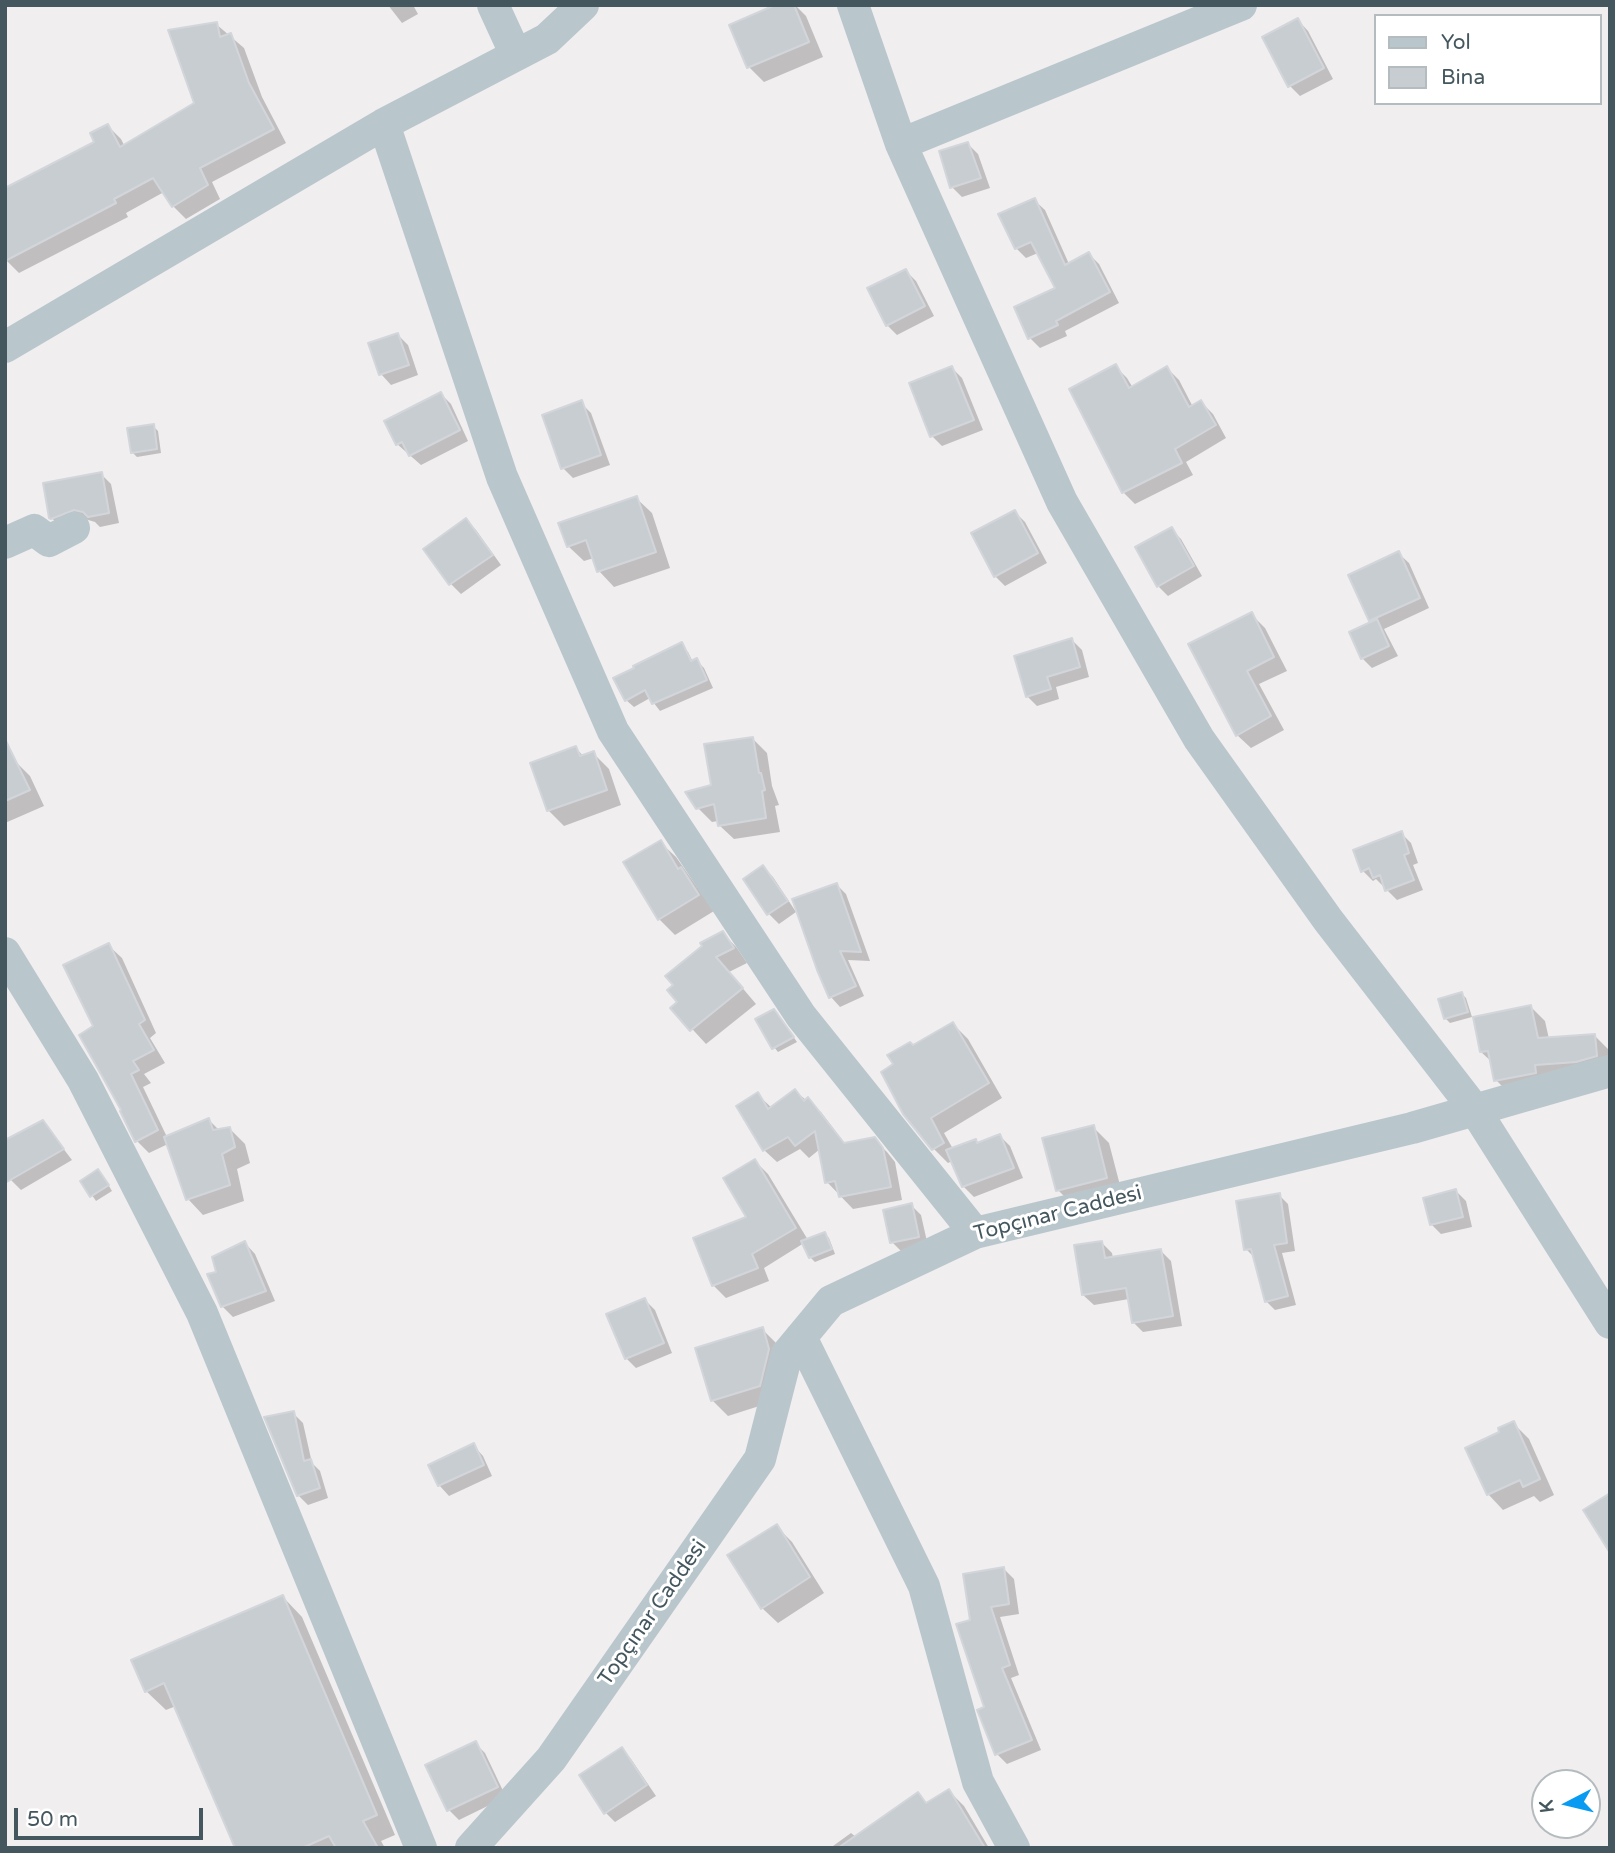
<!DOCTYPE html>
<html>
<head>
<meta charset="utf-8">
<style>
  body { margin:0 }
  #map { position:relative; width:1615px; height:1853px; overflow:hidden; background:#f1eeef; font-family:"Varela Round",sans-serif }
  canvas { display:block }
  .frame { position:absolute; inset:0; border:7px solid #45575e; pointer-events:none }
  .legend { position:absolute; left:1374px; top:14px; width:228px; height:91px; box-sizing:border-box; background:#fff; border:2px solid #b5bcbf; margin:0; padding:9px 12px; list-style:none; font-size:21px; color:#45575e }
  .legend li { display:flex; align-items:center; gap:14px; height:35px }
  .legend b { width:35px; border:2px solid #b5bcbf }
  .north { position:absolute; left:1531px; top:1769px; width:70px; height:70px; box-sizing:border-box; background:#fff; border:2px solid #b5bcbf; border-radius:50%; rotate:263deg; font-size:19px; font-weight:700; line-height:28px; text-align:center; color:#45575e }
  .north::after { content:''; display:block; margin:auto; width:24px; height:32px; background:#099bf1; clip-path:polygon(50% 0,100% 100%,50% 72%,0 100%) }
  .scale { position:absolute; left:14px; top:1808px; width:189px; height:32px; box-sizing:border-box; border:4px solid #45575e; border-top:0; padding-left:9px; font-size:21px; line-height:24px; white-space:nowrap; color:#45575e; -webkit-text-stroke:5px #fff; paint-order:stroke }
</style>
</head>
<body>
<div id="map">
<canvas width="1615" height="1853"></canvas>
<div class="frame"></div>
<ul class="legend">
<li><b style="height:9px;background:#b9c7cd"></b>Yol</li>
<li><b style="height:19px;background:#c8cdd2"></b>Bina</li>
</ul>
<div class="north">K</div>
<div class="scale">50 m</div>
</div>
<script>
const ctx = document.querySelector('canvas').getContext('2d');
ctx.lineJoin = 'round';
function paint(path, color) {
  ctx.fillStyle = color;
  ctx.fill(path, 'evenodd');
}
function poly(rows) {
  const path = new Path2D();
  for (const r of rows) {
    path.moveTo(r[0], r[1]);
    for (let i = 2; i < r.length; i += 2) path.lineTo(r[i], r[i + 1]);
  }
  return path;
}
function trace(path, color, width, dash) {
  ctx.strokeStyle = color;
  ctx.lineWidth = width;
  ctx.lineCap = dash ? 'butt' : 'round';
  ctx.setLineDash(dash || []);
  ctx.stroke(path);
}
function label(font, color, halo, rows, align = 'center') {
  ctx.font = font + ' "Varela Round",sans-serif';
  ctx.lineWidth = 6;
  ctx.setLineDash([]);
  ctx.textBaseline = 'middle';
  ctx.strokeStyle = halo;
  ctx.fillStyle = color;
  for (const [text, x, y, turn = 0] of rows) {
    ctx.save();
    ctx.translate(x, y);
    ctx.rotate((+turn || 0) * Math.PI / 180);
    ctx.textAlign = isNaN(turn) ? turn : align;
    if (halo) ctx.strokeText(text, 0, 0);
    ctx.fillText(text, 0, 0);
    ctx.restore();
  }
}
const shadow = poly([
  [388,5,413,5,418,14,402,23],
  [779,5,795,5,806,16,823,57,764,82,749,67],
  [1298,20,1308,31,1333,79,1300,96,1290,86],
  [216,24,244,48,262,97,286,143,212,182,220,199,186,219,173,206,164,192,126,213,128,217,19,273,6,260,108,126,121,139,125,147,196,103],
  [968,144,978,154,990,188,962,197,952,187],
  [1034,200,1045,210,1069,264,1089,254,1099,264,1119,303,1065,331,1067,336,1040,348,1030,338,1057,289,1038,253,1026,258,1016,248],
  [906,271,916,281,934,316,897,335,887,325],
  [398,335,408,345,418,375,391,385,381,374,370,344],
  [1115,366,1127,378,1133,388,1167,368,1179,380,1193,407,1201,402,1213,414,1226,438,1186,462,1193,475,1135,504,1123,492],
  [952,368,962,378,983,430,942,446,932,436],
  [441,394,451,404,468,441,421,465,397,444],
  [581,403,591,413,610,465,573,478,563,468],
  [153,426,158,431,161,453,137,457,132,452],
  [101,474,111,484,119,523,100,527,95,522,85,519,62,529,51,517],
  [636,498,652,513,670,568,614,587,599,571,594,558,584,561,568,546],
  [1015,512,1025,522,1047,563,1005,586,995,576],
  [466,520,476,530,501,565,461,594,451,584,426,549],
  [1171,529,1181,539,1202,576,1168,596,1158,586],
  [1398,553,1409,563,1429,608,1384,629,1398,656,1372,668,1362,658,1374,623,1371,620],
  [1251,614,1265,628,1287,671,1259,684,1284,730,1251,748,1237,735],
  [1072,640,1082,650,1089,677,1056,687,1059,699,1037,706,1027,696],
  [681,645,688,652,693,662,696,660,704,668,713,688,660,711,650,698,634,707,626,700],
  [752,738,767,753,772,786,779,805,775,806,780,832,734,839,719,825,718,821,712,822,698,808],
  [576,748,584,757,593,753,609,769,621,805,564,826,548,810],
  [15,761,30,776,44,806,5,823,5,762],
  [1401,833,1411,843,1418,863,1413,865,1423,890,1397,900,1376,879,1373,881,1363,871],
  [660,842,676,857,714,911,675,935,659,919],
  [763,867,773,877,796,912,779,924,769,914],
  [837,885,846,894,870,961,848,960,864,996,840,1007,831,997],
  [723,933,737,948,747,963,729,972,756,1004,706,1044,673,1008,680,1002,675,985],
  [109,946,122,958,156,1033,150,1038,165,1063,144,1074,151,1083,143,1087,167,1137,209,1120,219,1130,229,1128,245,1144,250,1163,237,1169,244,1201,203,1215,188,1199,168,1144,149,1153,137,1141,95,1027],
  [1461,993,1466,998,1472,1017,1450,1023,1446,1019,1440,1000],
  [1531,1007,1545,1021,1549,1039,1595,1036,1609,1050,1610,1058,1510,1094,1496,1080,1492,1062,1481,1052],
  [779,1016,797,1042,778,1052,774,1047],
  [953,1024,968,1039,1002,1098,944,1133,953,1149,975,1141,978,1144,1000,1136,1010,1146,1023,1178,974,1197,963,1186,952,1161,948,1163,933,1148,914,1047],
  [795,1091,821,1112,846,1145,874,1139,887,1152,895,1162,902,1200,853,1209,827,1182,820,1149,809,1158,800,1149,777,1162,764,1150,758,1095,772,1108],
  [43,1122,72,1160,21,1190,11,1180],
  [1093,1127,1109,1143,1122,1193,1073,1205,1058,1190],
  [755,1161,768,1174,808,1240,825,1234,829,1238,835,1254,815,1262,810,1257,804,1243,764,1268,769,1281,726,1298,713,1285,749,1218],
  [103,1176,112,1191,96,1201,83,1182],
  [1456,1191,1466,1201,1472,1227,1441,1234,1431,1224],
  [1279,1195,1288,1204,1295,1251,1282,1253,1296,1305,1275,1310,1266,1301,1255,1258,1246,1249],
  [911,1205,921,1215,928,1246,902,1252,892,1242],
  [245,1243,255,1254,275,1301,233,1317,222,1306,218,1273],
  [1102,1243,1112,1253,1113,1258,1161,1251,1171,1261,1182,1326,1143,1332,1133,1322,1129,1299,1094,1305,1083,1295],
  [645,1300,655,1310,672,1353,636,1368,626,1358],
  [762,1329,778,1345,775,1401,728,1416,712,1400],
  [293,1413,303,1423,312,1463,320,1471,328,1498,308,1505,298,1495],
  [1513,1423,1529,1439,1554,1495,1540,1502,1534,1496,1503,1510,1488,1494,1502,1433],
  [473,1445,483,1456,492,1476,449,1496,439,1485],
  [776,1526,792,1542,824,1593,778,1623,762,1608],
  [1004,1569,1014,1579,1019,1614,1000,1617,1019,1675,1011,1678,1041,1750,1007,1764,997,1754,986,1708,972,1621],
  [283,1597,302,1617,395,1835,381,1841,385,1848,237,1848,176,1706,166,1710,146,1691],
  [475,1743,485,1753,506,1797,459,1820,449,1810],
  [621,1749,631,1759,656,1796,615,1822,605,1812],
  [949,1791,964,1806,989,1848,833,1846,851,1833,856,1837,918,1794,928,1804]
]);
const building = poly([
  [775,5,794,5,809,42,747,68,729,25,775,5],
  [1298,18,1324,68,1288,87,1262,37,1298,18],
  [217,22,220,37,231,33,249,83,274,129,200,168,208,185,172,207,153,178,114,199,116,203,5,261,5,188,94,142,90,133,108,124,120,147,194,103,168,30,217,22],
  [968,142,981,178,950,188,939,151,968,142],
  [1035,198,1065,265,1089,252,1110,292,1056,321,1058,325,1028,339,1014,307,1055,288,1031,242,1015,249,998,214,1035,198],
  [906,269,925,306,886,326,867,288,906,269],
  [398,333,409,365,379,375,368,343,398,333],
  [1116,364,1129,388,1167,366,1189,407,1201,400,1216,425,1175,449,1182,463,1122,493,1069,389,1116,364],
  [952,366,974,420,930,437,909,383,952,366],
  [441,392,460,430,409,456,402,442,396,445,384,421,441,392],
  [582,400,601,455,561,469,542,415,582,400],
  [154,424,157,449,131,453,127,428,154,424],
  [102,472,109,513,88,517,83,512,74,510,51,519,49,518,43,483,102,472],
  [637,496,656,552,597,572,586,540,567,547,558,523,637,496],
  [1015,510,1038,553,994,577,971,533,1015,510],
  [466,518,493,555,449,585,423,549,466,518],
  [1172,527,1194,566,1157,587,1135,547,1172,527],
  [1399,551,1420,598,1369,621,1348,575,1399,551],
  [1252,612,1274,657,1247,671,1271,716,1236,736,1188,644,1252,612],
  [1377,619,1389,646,1361,659,1349,632,1377,619],
  [1072,638,1080,667,1047,677,1051,689,1026,697,1014,656,1072,638],
  [682,642,691,661,697,658,707,680,652,704,645,690,625,701,613,678,634,668,633,666,682,642],
  [753,737,759,773,761,773,765,790,762,791,766,818,718,826,714,804,696,809,685,792,711,785,704,744,753,737],
  [5,739,30,790,5,801,5,739],
  [576,746,580,756,594,751,607,790,547,811,530,763,576,746],
  [1402,831,1409,853,1404,855,1414,880,1385,891,1380,875,1373,878,1369,868,1361,872,1353,850,1402,831],
  [661,840,678,869,681,867,699,895,658,920,623,862,661,840],
  [763,865,788,901,767,915,743,879,763,865],
  [837,883,861,952,840,951,856,986,829,998,817,970,792,899,837,883],
  [723,931,734,948,716,957,743,988,690,1031,670,1008,677,1002,667,990,673,985,665,976,702,946,700,943,723,931],
  [109,943,145,1020,139,1024,154,1050,133,1061,139,1070,131,1074,158,1130,135,1142,120,1111,121,1110,79,1035,93,1026,63,965,109,943],
  [1462,992,1468,1012,1444,1019,1438,999,1462,992],
  [1531,1005,1538,1038,1595,1034,1597,1056,1576,1062,1535,1065,1536,1073,1494,1081,1488,1051,1480,1052,1473,1017,1531,1005],
  [774,1009,794,1037,772,1049,755,1019,774,1009],
  [953,1022,989,1083,931,1118,944,1143,932,1150,903,1114,881,1072,893,1064,887,1055,910,1042,913,1045,953,1022],
  [795,1089,804,1101,808,1097,844,1143,875,1137,883,1148,891,1187,839,1197,835,1181,825,1183,815,1131,795,1146,788,1137,763,1151,736,1106,758,1092,768,1109,795,1089],
  [209,1118,213,1130,230,1127,235,1147,222,1154,230,1185,186,1200,164,1137,209,1118],
  [43,1120,64,1149,5,1183,5,1140,43,1120],
  [1094,1125,1107,1178,1056,1191,1042,1138,1094,1125],
  [1000,1134,1014,1168,962,1187,946,1150,976,1139,977,1143,1000,1134],
  [755,1159,796,1228,752,1254,758,1268,712,1286,693,1238,746,1217,723,1178,755,1159],
  [98,1169,109,1185,90,1197,80,1181,98,1169],
  [1456,1189,1463,1217,1430,1225,1423,1198,1456,1189],
  [1280,1193,1287,1243,1274,1245,1288,1296,1265,1302,1251,1249,1244,1250,1236,1201,1280,1193],
  [912,1203,919,1237,890,1243,883,1210,912,1203],
  [825,1232,832,1249,809,1258,801,1241,825,1232],
  [245,1241,266,1291,221,1307,207,1274,216,1272,212,1257,245,1241],
  [1102,1241,1105,1258,1161,1249,1173,1316,1132,1323,1126,1288,1082,1295,1074,1245,1102,1241],
  [645,1298,664,1343,625,1359,606,1314,645,1298],
  [763,1327,769,1349,760,1386,711,1401,695,1348,763,1327],
  [294,1411,304,1461,311,1459,320,1488,297,1496,264,1417,294,1411],
  [1514,1421,1540,1479,1523,1487,1520,1480,1487,1495,1465,1448,1499,1432,1498,1428,1514,1421],
  [474,1443,484,1465,438,1486,428,1465,474,1443],
  [1610,1493,1610,1553,1583,1510,1610,1493],
  [777,1524,810,1577,761,1609,727,1555,777,1524],
  [1004,1567,1009,1604,991,1607,1010,1665,1002,1668,1032,1740,995,1755,977,1710,984,1707,956,1624,970,1620,963,1574,1004,1567],
  [283,1595,377,1815,363,1821,378,1848,336,1848,329,1836,302,1848,235,1848,164,1683,145,1692,131,1660,283,1595],
  [476,1741,498,1787,447,1811,425,1765,476,1741],
  [622,1747,647,1785,604,1814,579,1775,622,1747],
  [949,1789,985,1848,838,1848,918,1792,926,1803,949,1789]
]);
const minor = poly([
  [493,5,516,55],
  [853,5,901,144,1062,502,1199,739,1328,920,1475,1110,1610,1323],
  [384,124,502,477,613,731,801,1016,975,1233],
  [901,144,1241,5],
  [5,347,384,124,547,39,583,5],
  [5,543,34,530,49,541,74,528],
  [5,953,83,1080,202,1313,421,1848],
  [801,1337,924,1586,978,1782,1014,1848],
  [471,1848,551,1759,760,1459,787,1354,831,1301,975,1233,1412,1128,1610,1071]
]);
const streetNames = [
  ["Topçınar Caddesi",1058,1214,-14],
  ["Topçınar Caddesi",653,1613,-55]
];
paint(shadow, '#0003');
paint(building, '#c8cdd2');
trace(building, '#d2d6db', 2);
trace(minor, '#b9c7cd', 32);
label('21px', '#45575e', '#fff', streetNames);
</script>
</body>
</html>
